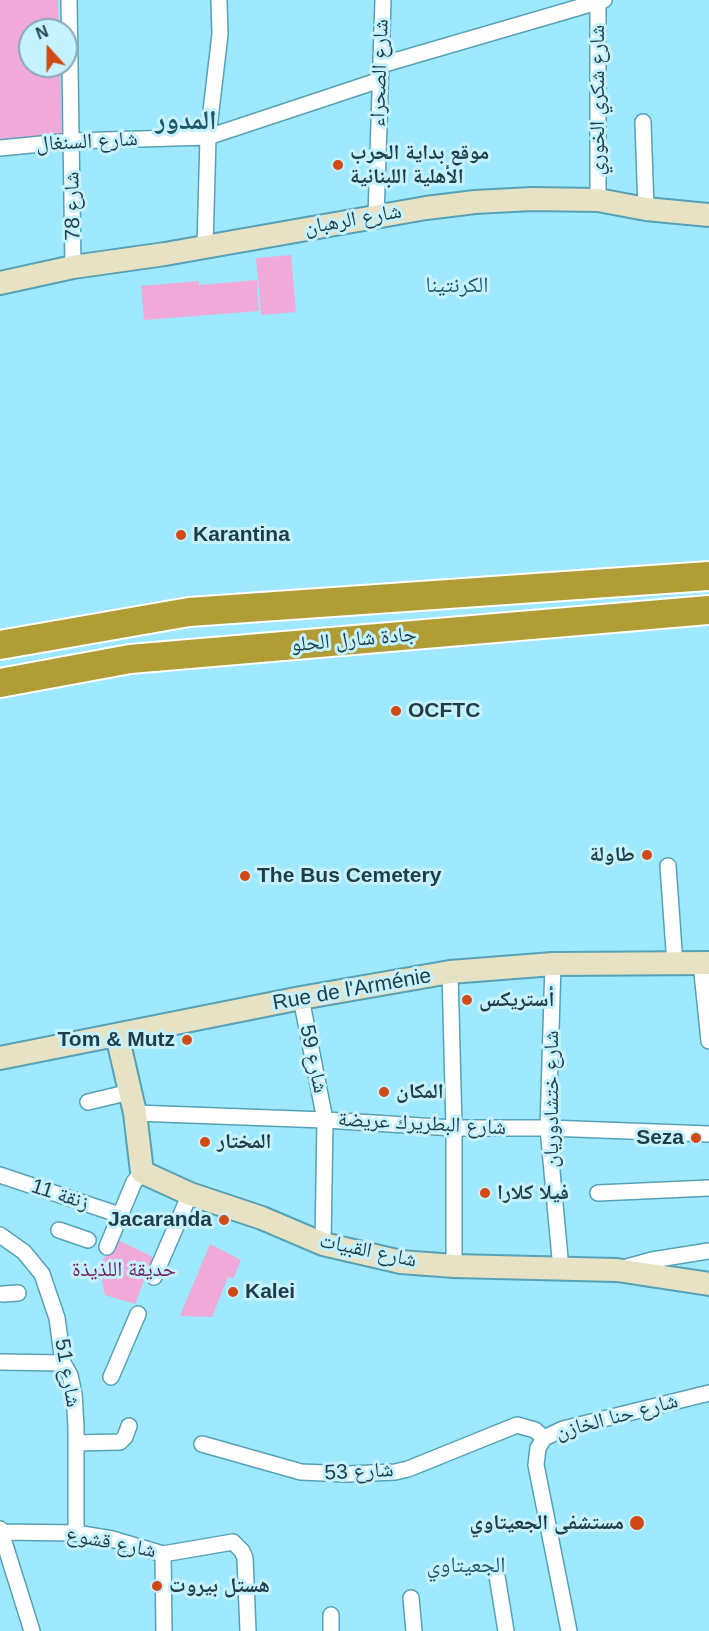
<!DOCTYPE html>
<html>
<head>
<meta charset="utf-8">
<style>
  body { margin:0 }
  #map { position:relative; width:709px; height:1631px; overflow:hidden; background:#9ee9ff; font-family:Helvetica,sans-serif }
  canvas { display:block }
  .north { position:absolute; left:18px; top:18px; width:60px; height:60px; box-sizing:border-box; background:#c6f1fe; border:2px solid #83a9b4; border-radius:50%; rotate:339deg; font-size:16px; font-weight:700; line-height:24px; text-align:center; color:#1e3d46 }
  .north::after { content:''; display:block; margin:auto; width:21px; height:27px; background:#d14a15; clip-path:polygon(50% 0,100% 100%,50% 72%,0 100%) }
</style>
</head>
<body>
<div id="map">
<canvas width="709" height="1631"></canvas>
<div class="north">N</div>
</div>
<script>
const ctx = document.querySelector('canvas').getContext('2d');
ctx.lineJoin = 'round';
function paint(path, color) {
  ctx.fillStyle = color;
  ctx.fill(path, 'evenodd');
}
function poly(rows) {
  const path = new Path2D();
  for (const r of rows) {
    path.moveTo(r[0], r[1]);
    for (let i = 2; i < r.length; i += 2) path.lineTo(r[i], r[i + 1]);
  }
  return path;
}
function trace(path, color, width, dash) {
  ctx.strokeStyle = color;
  ctx.lineWidth = width;
  ctx.lineCap = dash ? 'butt' : 'round';
  ctx.setLineDash(dash || []);
  ctx.stroke(path);
}
function label(font, color, halo, rows, align = 'center') {
  ctx.font = font + ' Helvetica,"Noto Naskh Arabic",sans-serif';
  ctx.lineWidth = 6;
  ctx.setLineDash([]);
  ctx.textBaseline = 'middle';
  ctx.strokeStyle = halo;
  ctx.fillStyle = color;
  for (const [text, x, y, turn = 0] of rows) {
    ctx.save();
    ctx.translate(x, y);
    ctx.rotate((+turn || 0) * Math.PI / 180);
    ctx.textAlign = isNaN(turn) ? turn : align;
    if (halo) ctx.strokeText(text, 0, 0);
    ctx.fillText(text, 0, 0);
    ctx.restore();
  }
}
const green = poly([
  [0,0,58,0,59,30,30,30,30,66,60,66,62,135,0,139],
  [291,255,296,312,261,315,256,258],
  [257,280,259,311,144,320,141,286,199,281,199,285],
  [116,1239,153,1257,135,1304,105,1295,99,1266],
  [210,1244,241,1260,233,1279,228,1277,212,1317,180,1316]
]);
const street = poly([
  [69,0,73,267],
  [381,65,604,0],
  [643,122,646,209],
  [0,148,72,141,208,137,380,80],
  [598,200,598,0],
  [376,217,383,0],
  [205,247,208,137,220,34,219,0],
  [668,866,675,964],
  [701,963,709,1041],
  [553,964,548,1128,561,1269],
  [450,972,454,1128,454,1266],
  [301,998,325,1120,323,1244],
  [88,1102,130,1092],
  [135,1113,325,1120,454,1128,548,1128,709,1134],
  [0,1175,120,1215],
  [598,1193,709,1188],
  [59,1230,88,1240],
  [0,1235,24,1252,42,1274,57,1318,63,1363,70,1375,74,1394,76,1426,76,1533],
  [107,1247,134,1182,142,1172],
  [623,1268,652,1260,709,1251],
  [154,1277,190,1194],
  [3,1294,18,1293],
  [0,1362,63,1363],
  [111,1377,138,1314],
  [76,1443,120,1442,125,1437,129,1426],
  [202,1444,301,1472,348,1474,395,1472,408,1469,517,1425,535,1430,544,1438],
  [0,1529,32,1631],
  [1,1532,76,1533,112,1539,163,1554,233,1542,242,1551,245,1558,248,1631],
  [163,1554,164,1631],
  [497,1576,506,1631],
  [411,1598,414,1631],
  [331,1615,331,1631],
  [569,1631,536,1465,538,1448,544,1438,563,1429,709,1393]
]);
const secondary = poly([
  [0,283,73,267,165,254,426,208,475,202,532,199,598,200,646,209,709,215],
  [117,1035,135,1113,142,1172,190,1194,262,1218,323,1244,401,1262,454,1266,617,1270,709,1284],
  [0,1058,301,998,450,972,553,964,709,963]
]);
const highway = poly([
  [0,645,189,612,709,576],
  [0,683,130,659,709,610]
]);
const markers = [
  [338,165,6,"#d14a15"],
  [181,535,6,"#d14a15"],
  [396,711,6,"#d14a15"],
  [647,855,6,"#d14a15"],
  [245,876,6,"#d14a15"],
  [467,1000,6,"#d14a15"],
  [187,1040,6,"#d14a15"],
  [384,1092,6,"#d14a15"],
  [696,1138,6,"#d14a15"],
  [205,1142,6,"#d14a15"],
  [485,1193,6,"#d14a15"],
  [224,1220,6,"#d14a15"],
  [233,1292,6,"#d14a15"],
  [637,1523,8,"#d14a15"],
  [157,1586,6,"#d14a15"]
];
const streetNames = [
  ["شارع الصحراء",380,73,-88],
  ["شارع شكري الخوري",598,100,-90],
  ["شارع السنغال",87,142,-3],
  ["شارع 78",73,206,-91],
  ["شارع الرهبان",353,220,-10],
  ["جادة شارل الحلو",354,640,-5],
  ["Rue de l'Arménie",352,990,-10],
  ["شارع 59",313,1059,78],
  ["شارع ختشادوريان",552,1099,-90],
  ["شارع البطريرك عريضة",422,1124,3],
  ["زنقة 11",60,1195,18],
  ["شارع القبيات",368,1251,12],
  ["شارع 51",67,1373,80],
  ["شارع حنا الخازن",617,1417,-15],
  ["شارع 53",359,1472,-3],
  ["شارع قشوع",111,1543,11]
];
const poiNames = [
  ["موقع بداية الحرب",350,153],
  ["الأهلية اللبنانية",350,177],
  ["Karantina",193,535],
  ["OCFTC",408,711],
  ["طاولة",635,855,"right"],
  ["The Bus Cemetery",257,876],
  ["أستريكس",479,1000],
  ["Tom & Mutz",175,1040,"right"],
  ["المكان",396,1092],
  ["Seza",684,1138,"right"],
  ["المختار",217,1142],
  ["فيلا كلارا",497,1193],
  ["Jacaranda",212,1220,"right"],
  ["Kalei",245,1292],
  ["مستشفى الجعيتاوي",624,1523,"right"],
  ["هستل بيروت",169,1586]
];
const parkNames = [
  ["حديقة اللذيذة",124,1270]
];
const neighbourhoodNames = [
  ["الكرنتينا",457,286],
  ["الجعيتاوي",466,1566]
];
const districtNames = [
  ["المدور",186,122]
];
paint(green, '#efaad9');
trace(street, '#57a1b6', 18);
trace(secondary, '#57a1b6', 26);
trace(highway, '#fff', 32);
trace(street, '#fff', 15);
trace(secondary, '#e7e2c3', 22);
trace(highway, '#b09d36', 28);
for (const [x, y, r, color] of markers) {
  const dot = new Path2D();
  dot.arc(x, y, r, 0, 2 * Math.PI);
  ctx.fillStyle = color;
  ctx.fill(dot);
  trace(dot, '#c6f1fe', 2);
}
label('21px', '#1e3d46', '#c6f1fe', streetNames);
label('bold 21px', '#1e3d46', '#c6f1fe', poiNames, 'left');
label('21px', '#70175d', '#c6f1fe', parkNames);
label('22px', '#1f5968', '#c6f1fe', neighbourhoodNames);
label('bold 27px', '#1f5968', '#c6f1fe', districtNames);
</script>
</body>
</html>
